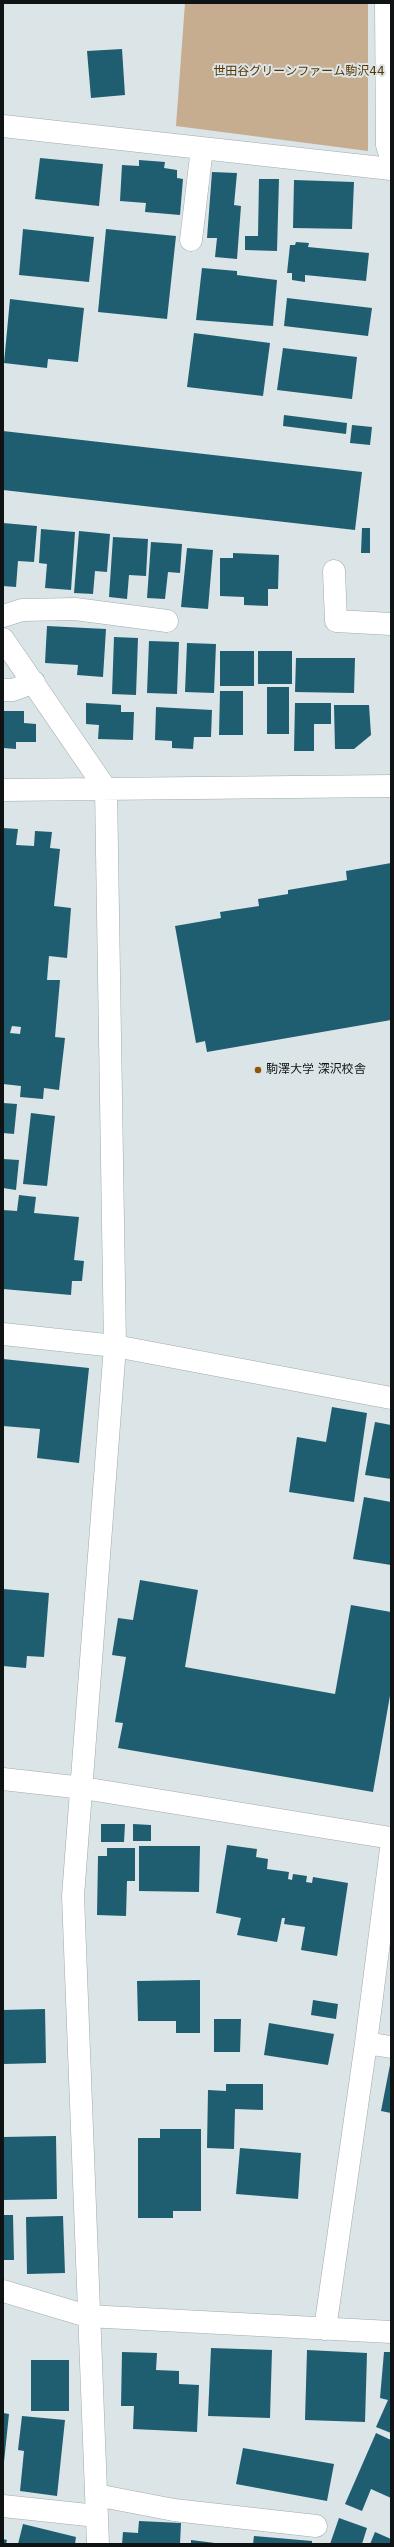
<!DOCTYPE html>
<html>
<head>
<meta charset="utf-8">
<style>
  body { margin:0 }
  #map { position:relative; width:394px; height:2547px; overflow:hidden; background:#dbe4e7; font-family:"DejaVu Sans",sans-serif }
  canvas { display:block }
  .frame { position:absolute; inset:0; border:4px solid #101314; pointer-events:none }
</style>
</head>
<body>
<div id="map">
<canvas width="394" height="2547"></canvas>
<div class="frame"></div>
</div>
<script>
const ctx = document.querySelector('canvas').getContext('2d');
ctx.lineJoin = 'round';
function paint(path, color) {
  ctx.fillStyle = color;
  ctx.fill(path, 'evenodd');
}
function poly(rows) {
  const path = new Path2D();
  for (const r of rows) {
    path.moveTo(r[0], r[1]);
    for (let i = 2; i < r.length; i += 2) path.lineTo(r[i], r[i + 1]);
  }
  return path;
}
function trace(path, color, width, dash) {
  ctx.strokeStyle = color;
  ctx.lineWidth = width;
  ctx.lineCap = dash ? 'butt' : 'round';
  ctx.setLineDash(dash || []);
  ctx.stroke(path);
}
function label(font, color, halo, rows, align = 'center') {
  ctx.font = font + ' "DejaVu Sans","Noto Sans JP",sans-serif';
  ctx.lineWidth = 4;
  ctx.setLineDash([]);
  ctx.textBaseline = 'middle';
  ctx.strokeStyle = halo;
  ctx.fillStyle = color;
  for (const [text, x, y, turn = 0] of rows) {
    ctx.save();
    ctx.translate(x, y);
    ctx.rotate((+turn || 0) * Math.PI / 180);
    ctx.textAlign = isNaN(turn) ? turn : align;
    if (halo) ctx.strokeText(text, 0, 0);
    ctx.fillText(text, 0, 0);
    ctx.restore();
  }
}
const green = poly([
  [185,3,368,3,368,151,176,126]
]);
const building = poly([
  [122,49,125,95,91,98,87,51],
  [40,158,103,164,99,206,35,199],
  [139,160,165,162,164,168,177,170,177,178,183,179,180,215,145,212,146,203,120,201,122,165,139,166],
  [212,172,237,173,234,205,241,206,237,259,215,257,217,238,207,238],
  [259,179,279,179,277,251,245,250,245,236,258,236],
  [294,180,354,182,352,229,293,228],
  [23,229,94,237,89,282,19,275],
  [106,229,176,236,167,319,98,312],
  [296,242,309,243,308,247,369,253,366,281,305,275,305,282,292,280,292,273,287,273,290,245,295,245],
  [202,268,237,271,237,275,277,280,273,326,196,320],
  [287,298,372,308,368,336,284,326],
  [10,299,84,308,78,362,48,359,47,368,4,363],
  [194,333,270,343,263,396,187,387],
  [283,348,357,357,352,399,277,390],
  [284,415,347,423,346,434,283,426],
  [352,425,372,427,370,445,350,443],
  [3,431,362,472,355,530,3,490],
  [3,523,37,526,34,562,18,561,16,587,3,586],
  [362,528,370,528,370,553,361,553],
  [41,529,75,532,71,590,45,588,47,564,39,563],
  [79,531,110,534,107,572,95,571,93,594,74,593],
  [113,537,148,539,146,576,129,575,127,599,109,597],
  [151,542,182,544,180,573,168,572,165,599,147,598],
  [187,548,213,550,208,609,181,607],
  [233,553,279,555,278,589,268,589,268,606,244,605,244,597,220,596,220,558,233,558],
  [47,626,106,629,103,677,77,675,78,665,45,663],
  [114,637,138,638,136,695,112,694],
  [149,641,179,642,177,694,147,693],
  [187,643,216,644,214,693,185,692],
  [220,651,254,651,254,686,220,686],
  [258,651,292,651,292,684,258,684],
  [296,658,355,658,354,693,295,692],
  [267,687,289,687,289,734,267,734],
  [220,691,243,691,243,735,219,735],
  [86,703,121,705,121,712,134,712,133,740,98,739,99,725,86,724],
  [295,703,331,703,331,724,314,724,314,751,294,751],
  [334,705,369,705,371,735,354,749,335,749],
  [156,707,212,710,211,737,194,737,193,749,172,748,172,741,155,740],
  [3,711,24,711,24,723,36,724,36,742,16,742,16,749,3,748],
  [3,828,18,829,16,845,34,846,35,831,52,832,50,848,60,849,54,906,71,908,67,958,49,956,47,980,60,980,55,1037,65,1038,59,1090,44,1088,43,1099,20,1097,21,1086,3,1084],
  [12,1026,21,1027,20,1034,10,1033],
  [391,863,391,1020,207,1052,205,1041,196,1043,175,926,221,918,220,912,259,906,258,899,288,894,288,890,347,880,346,871],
  [3,1103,17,1104,14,1134,3,1133],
  [31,1113,55,1116,47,1186,23,1184],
  [3,1159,19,1160,16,1190,3,1188],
  [19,1195,36,1197,34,1213,79,1217,74,1260,84,1261,82,1281,72,1281,71,1295,3,1289,3,1210,17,1211],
  [3,1359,89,1368,79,1463,37,1458,40,1429,3,1426],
  [332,1407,367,1413,354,1502,289,1492,297,1437,326,1442],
  [375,1422,391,1425,391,1479,365,1475],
  [364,1497,391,1502,391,1565,353,1559],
  [140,1580,198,1590,185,1667,335,1694,351,1605,391,1612,391,1690,373,1792,118,1748,123,1723,115,1722,126,1657,112,1655,118,1618,133,1620],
  [3,1589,49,1593,44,1657,27,1656,26,1668,3,1666],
  [101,1824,125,1824,124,1842,101,1842],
  [133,1824,151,1825,151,1841,133,1841],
  [227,1845,257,1849,256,1857,268,1859,267,1869,289,1872,288,1879,292,1880,293,1874,307,1876,306,1882,312,1883,313,1877,348,1883,337,1956,301,1950,305,1927,284,1924,285,1918,282,1918,277,1942,237,1935,241,1918,216,1913],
  [139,1846,200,1846,199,1892,139,1891],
  [107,1848,135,1848,135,1881,127,1881,126,1916,97,1915,98,1856,107,1856],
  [200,1980,200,2033,176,2033,176,2021,138,2021,137,1981],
  [313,2000,338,2004,336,2019,311,2015],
  [45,2009,46,2063,3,2064,3,2010],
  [214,2019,241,2019,240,2052,214,2052],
  [269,2023,334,2034,328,2065,264,2055],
  [390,2065,391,2065,391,2113,381,2111],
  [226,2084,263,2084,263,2110,235,2109,234,2149,207,2148,208,2090,226,2091],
  [160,2129,201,2129,201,2211,173,2211,173,2218,138,2218,138,2138,160,2138],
  [56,2136,57,2199,3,2200,3,2137],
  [240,2148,301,2153,298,2199,236,2194],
  [3,2215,13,2215,14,2260,3,2260],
  [63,2216,65,2273,27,2274,26,2217],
  [211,2348,272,2350,270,2418,208,2416],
  [307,2350,367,2353,365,2422,305,2420],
  [122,2352,157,2353,156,2370,179,2371,179,2384,199,2385,197,2432,133,2429,134,2406,121,2406],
  [384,2352,391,2352,391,2433,376,2427,388,2400,380,2398],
  [31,2360,69,2360,69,2411,31,2411],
  [3,2413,9,2414,4,2462,3,2462],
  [22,2416,65,2420,57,2496,20,2491,24,2451,18,2450],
  [376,2433,391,2440,391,2498,371,2489,362,2511,345,2504],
  [243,2448,334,2464,327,2501,236,2484],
  [339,2518,367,2528,362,2544,330,2544],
  [139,2521,181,2523,180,2544,122,2544,123,2532,138,2533],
  [23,2524,76,2537,75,2544,18,2544],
  [375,2532,391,2539,391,2544,370,2544],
  [254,2536,312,2541,312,2544,253,2544],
  [3,2539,7,2540,6,2544,3,2544],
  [191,2540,215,2543,215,2544,191,2544]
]);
const minor = poly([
  [386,3,387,145,391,157],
  [3,126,391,169],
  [191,240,202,148],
  [334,571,336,621,391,624],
  [3,616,22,610,75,609,167,621],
  [3,639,106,789,115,1346,73,1896,98,2544],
  [3,690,13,690,34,682],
  [3,790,391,786],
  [3,1334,115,1346,391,1398],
  [3,1779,83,1788,391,1838],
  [366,2043,391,2047],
  [3,2291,87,2316,391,2332],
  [325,2329,366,2043,391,1849],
  [96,2495,174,2510,316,2526],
  [3,2506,97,2516]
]);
const markers = [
  [258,1070,4,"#8c5806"]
];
const parkNames = [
  ["世田谷グリーンファーム駒沢44",299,72]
];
const poiNames = [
  ["駒澤大学 深沢校舎",266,1070]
];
paint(green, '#c7ad90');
paint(building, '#1f5e70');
trace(minor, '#a1aaad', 23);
trace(minor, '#fff', 22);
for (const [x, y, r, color] of markers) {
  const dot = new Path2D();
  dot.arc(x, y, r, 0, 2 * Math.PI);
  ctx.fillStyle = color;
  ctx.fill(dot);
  trace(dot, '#dbe4e7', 1.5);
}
label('12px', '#583500', '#dbe4e7', parkNames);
label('12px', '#101314', '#dbe4e7', poiNames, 'left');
</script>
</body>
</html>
